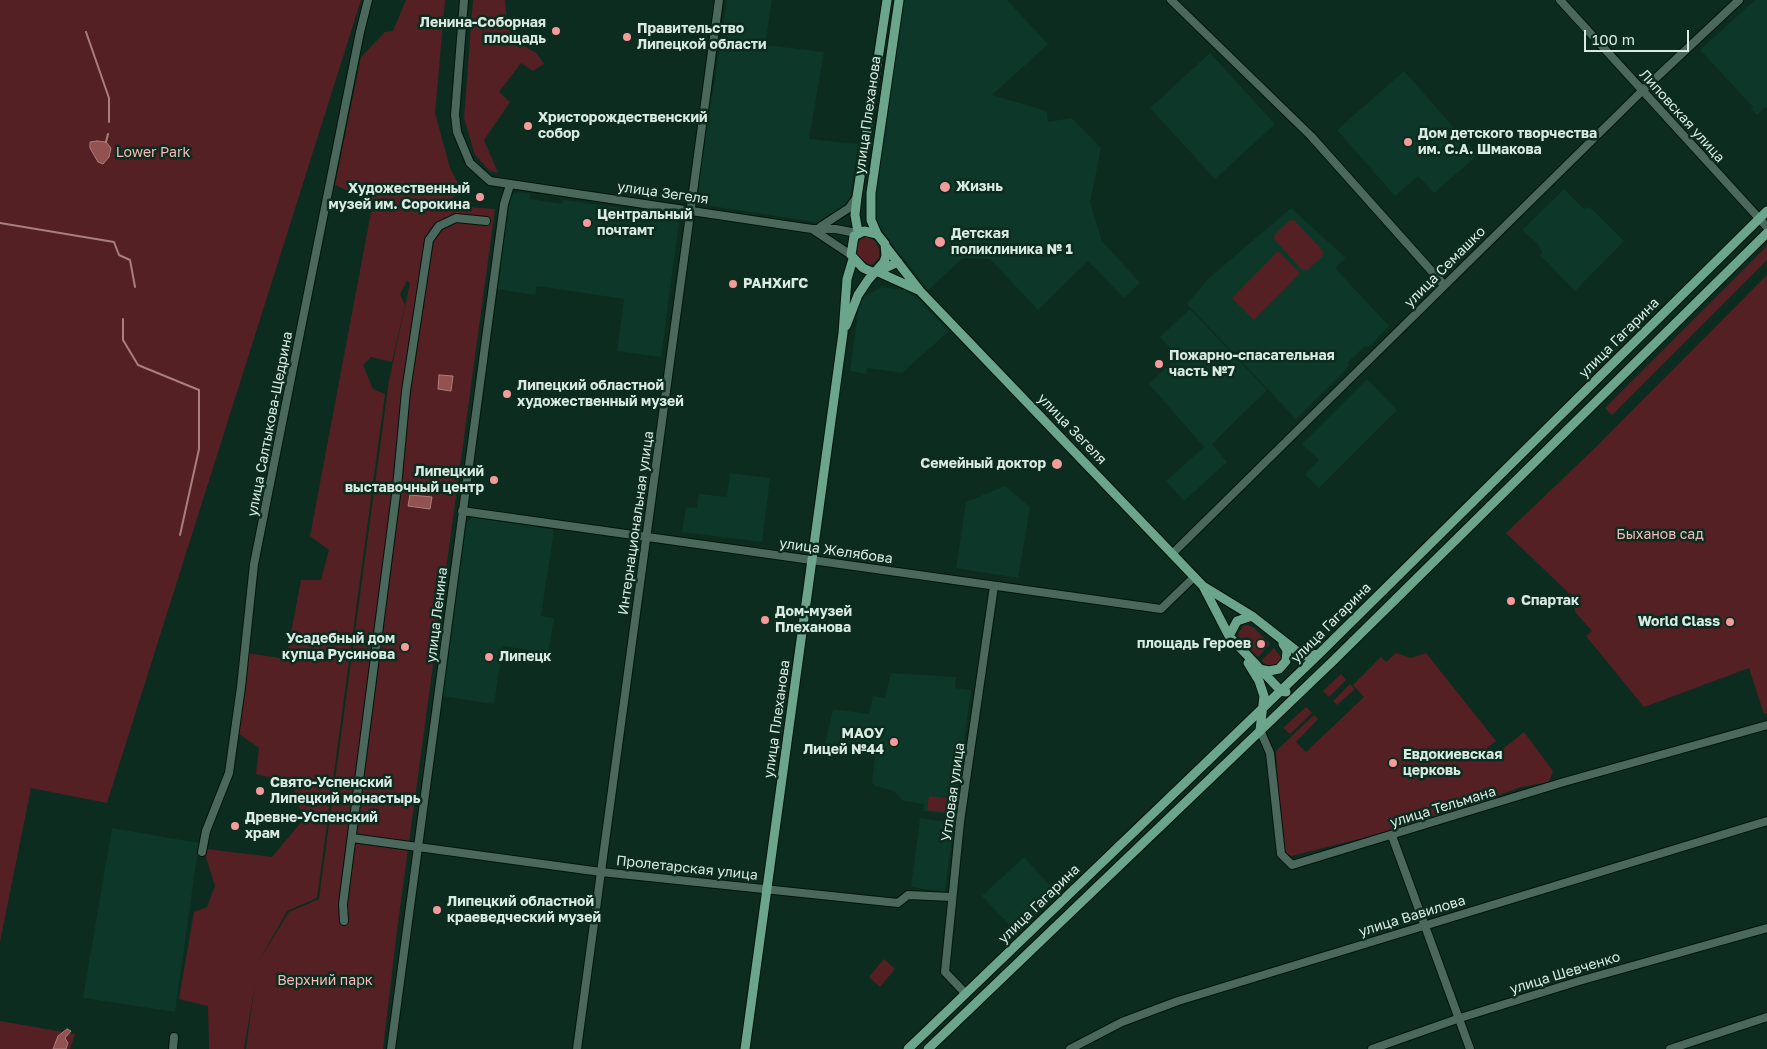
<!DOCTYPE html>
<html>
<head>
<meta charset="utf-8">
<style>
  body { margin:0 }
  #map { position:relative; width:1767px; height:1049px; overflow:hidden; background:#0d2c20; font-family:"Golos Text",sans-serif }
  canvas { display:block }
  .scale { position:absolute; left:1584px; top:30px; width:105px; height:22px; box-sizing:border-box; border:2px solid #d8eae1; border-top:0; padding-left:6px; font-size:15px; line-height:18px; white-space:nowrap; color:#d8eae1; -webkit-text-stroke:4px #0d2c20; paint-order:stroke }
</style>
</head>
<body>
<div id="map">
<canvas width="1767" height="1049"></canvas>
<div class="scale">100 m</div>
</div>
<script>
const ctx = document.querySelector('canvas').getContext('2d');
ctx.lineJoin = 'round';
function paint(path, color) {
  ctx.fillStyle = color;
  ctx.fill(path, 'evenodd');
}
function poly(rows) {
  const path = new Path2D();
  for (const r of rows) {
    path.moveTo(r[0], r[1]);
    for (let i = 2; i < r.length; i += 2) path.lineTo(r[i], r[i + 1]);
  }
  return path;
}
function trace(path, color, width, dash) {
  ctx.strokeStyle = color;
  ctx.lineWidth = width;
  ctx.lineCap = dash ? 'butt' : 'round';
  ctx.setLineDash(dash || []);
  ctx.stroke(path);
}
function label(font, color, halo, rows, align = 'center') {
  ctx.font = font + ' "Golos Text",sans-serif';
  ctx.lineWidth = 5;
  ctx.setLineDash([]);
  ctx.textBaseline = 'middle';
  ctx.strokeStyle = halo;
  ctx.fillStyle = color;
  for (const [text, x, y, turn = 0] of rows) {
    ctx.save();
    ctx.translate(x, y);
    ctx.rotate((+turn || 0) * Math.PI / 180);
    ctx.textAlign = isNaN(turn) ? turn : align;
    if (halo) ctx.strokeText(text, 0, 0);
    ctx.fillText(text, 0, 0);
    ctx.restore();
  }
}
const built = poly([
  [727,0,772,0,765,45,824,52,809,139,858,144,850,201,840,212,821,223,698,204,693,198,707,97,712,97],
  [902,0,1007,0,1048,44,992,95,1047,111,1048,122,1071,118,1101,148,1090,203,1102,241,1140,283,1124,298,1088,261,1038,310,990,259,963,258,928,290,886,236,874,219,873,207],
  [1755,0,1767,0,1767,108,1765,107,1757,115,1751,109,1753,107,1700,50],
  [1210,53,1275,124,1215,179,1150,108],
  [1404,71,1478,155,1434,193,1418,176,1395,196,1337,130],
  [1564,189,1584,209,1590,207,1624,241,1575,291,1540,255,1542,253,1538,244,1522,230],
  [519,192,529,193,531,199,562,204,564,200,672,215,679,223,661,357,617,351,624,299,537,286,535,295,497,289,510,196],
  [1291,208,1346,258,1335,268,1389,326,1369,347,1365,346,1348,362,1349,366,1296,419,1187,304,1209,278],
  [882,287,905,290,920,301,949,331,902,373,867,368,866,374,850,371,859,306,865,296],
  [1190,309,1267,390,1212,444,1227,462,1184,501,1166,481,1204,447,1149,384,1178,357,1160,337],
  [1367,379,1397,410,1319,488,1305,474,1319,460,1302,444],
  [730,473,770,478,762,542,682,532,686,507,697,508,699,494,727,497],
  [1005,486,1030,507,1018,578,956,568,966,502],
  [473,517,554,530,541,616,554,618,548,653,503,646,494,704,442,696,466,522],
  [891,673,956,677,955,688,971,690,954,815,923,811,924,804,904,801,894,791,875,786,872,783,875,757,824,748,833,709,869,714,873,696,885,698],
  [920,818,954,823,945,892,911,887],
  [112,828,199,843,175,1012,83,998],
  [1024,857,1058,894,1016,932,982,896]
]);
const green = poly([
  [0,0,361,0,107,803,31,788,0,942],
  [406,0,445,0,435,113,450,168,459,185,459,194,433,209,455,206,495,209,397,930,383,1049,246,1049,255,984,244,1049,209,1049,208,1006,179,999,194,912,207,907,215,886,206,857,206,849,272,857,303,820,292,783,256,774,259,748,238,733,247,653,286,659,301,580,321,580,329,550,310,536,373,202,335,185,361,57,385,32,393,31],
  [407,281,410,283,389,381,319,899,289,912,259,961,287,911,317,898,385,394,373,389,363,365,371,357,392,362,405,305,400,294],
  [473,0,505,0,507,25,513,39,536,53,544,64,533,71,521,63,499,92,510,102,484,140,498,173,490,171,475,155,464,118],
  [1294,220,1323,251,1322,257,1307,270,1302,270,1274,239,1275,234,1289,221],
  [866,236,875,241,879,249,879,258,872,265,862,262,857,254,857,242],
  [1767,246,1767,260,1612,415,1605,408],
  [1278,251,1300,273,1254,320,1232,298],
  [1767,275,1767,713,1764,714,1749,668,1644,707,1586,636,1592,631,1575,612,1574,598,1506,533,1596,447],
  [1248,625,1254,628,1270,644,1258,657,1241,640,1238,634,1243,626],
  [1274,648,1282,659,1280,664,1272,668,1261,661],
  [1396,653,1411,658,1426,653,1496,741,1487,748,1494,756,1524,732,1553,771,1549,782,1521,787,1420,824,1291,856,1282,853,1276,751,1314,715,1318,719,1296,742,1306,752,1364,697,1353,685,1381,657,1386,662],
  [1341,674,1346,680,1329,697,1323,691],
  [1350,684,1355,689,1337,705,1333,701],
  [1306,707,1312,713,1290,734,1283,728],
  [929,796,953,799,951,813,927,810],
  [884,959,895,969,880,987,869,977],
  [0,1021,75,1034,70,1049,0,1049]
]);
const water = poly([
  [97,141,106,142,111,148,109,157,103,164,98,162,90,148,90,142,97,141],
  [439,375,453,376,451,391,438,389,439,375],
  [410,495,432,497,430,509,408,506,410,495],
  [67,1029,71,1031,65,1038,68,1043,66,1049,53,1049,58,1036,67,1029]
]);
const stream = poly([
  [86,32,109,98,109,122],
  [106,142,108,134],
  [0,223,114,242,119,255,130,260,135,287],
  [123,319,123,340,138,365,199,390,199,449,180,535]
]);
const minor = poly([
  [464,0,455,115,457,132,470,163,490,181,812,229,836,229,856,233],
  [1171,0,1311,136,1444,285],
  [1560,0,1767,227],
  [820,227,849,208,857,197],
  [812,229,851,255],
  [462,511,1161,609,1194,577],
  [1172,554,1642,91,1739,0],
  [1260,730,1270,753,1281,854,1292,865,1564,782,1767,725],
  [1392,836,1470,1049],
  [352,838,601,872,898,903,908,895,951,897],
  [202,852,206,831,229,773,241,687,254,564,360,32,368,0],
  [344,921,343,904,397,487,406,391,429,240,439,226,456,218,486,221],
  [966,994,945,972,960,822,994,586],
  [173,1049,174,1037],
  [391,1049,493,286,504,204,510,185],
  [577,1049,719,0],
  [1070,1049,1122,1022,1178,1001,1767,821],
  [1372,1049,1460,1018,1579,981,1767,928],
  [1670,1049,1767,1017]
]);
const major = poly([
  [858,232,855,215,857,197,887,0],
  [877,234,871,220,871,193,899,0],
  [886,247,920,291,1203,586,1252,616,1303,656,1319,654],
  [876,271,918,290],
  [846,326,858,295,868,280,884,262,886,256,885,244,877,234,864,231,854,236,851,255,863,268,872,272,876,271,881,270,898,262],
  [1203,586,1229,636,1281,691,1286,692],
  [1229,636,1237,621,1252,616],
  [1248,663,1259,681,1264,696,1260,730],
  [1259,669,1269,671,1279,669,1286,661,1287,650,1283,644],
  [745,1049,843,333,847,279,853,259],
  [908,1049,1319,654,1767,211],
  [928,1049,1334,660,1767,233]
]);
const markers = [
  [556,31,5,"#f59b9c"],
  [627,37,5,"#f59b9c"],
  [528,126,5,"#f59b9c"],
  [1408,142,5,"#f59b9c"],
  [945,187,6,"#f59b9c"],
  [480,197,5,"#f59b9c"],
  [587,223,5,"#f59b9c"],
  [940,242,6,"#f59b9c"],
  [733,284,5,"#f59b9c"],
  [1159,364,5,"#f59b9c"],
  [507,394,5,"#f59b9c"],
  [1057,464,6,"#f59b9c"],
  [494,480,5,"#f59b9c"],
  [1511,601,5,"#f59b9c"],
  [765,620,5,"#f59b9c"],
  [1730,622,5,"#f59b9c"],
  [1261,644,5,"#f59b9c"],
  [405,647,5,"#f59b9c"],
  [489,657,5,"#f59b9c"],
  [894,742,5,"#f59b9c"],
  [1393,763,5,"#f59b9c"],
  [260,791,5,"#f59b9c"],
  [235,826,5,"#f59b9c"],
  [437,910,5,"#f59b9c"]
];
const poiNames = [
  ["Ленина-Соборная",546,23,"right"],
  ["площадь",546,39,"right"],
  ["Правительство",637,29],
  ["Липецкой области",637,45],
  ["Христорождественский",538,118],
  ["собор",538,134],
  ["Дом детского творчества",1418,134],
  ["им. С.А. Шмакова",1418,150],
  ["Жизнь",956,187],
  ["Художественный",470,189,"right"],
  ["музей им. Сорокина",470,205,"right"],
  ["Центральный",597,215],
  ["почтамт",597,231],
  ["Детская",951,234],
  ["поликлиника № 1",951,250],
  ["РАНХиГС",743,284],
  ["Пожарно-спасательная",1169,356],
  ["часть №7",1169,372],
  ["Липецкий областной",517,386],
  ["художественный музей",517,402],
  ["Семейный доктор",1046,464,"right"],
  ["Липецкий",484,472,"right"],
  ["выставочный центр",484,488,"right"],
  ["Спартак",1521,601],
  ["Дом-музей",775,612],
  ["Плеханова",775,628],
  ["World Class",1720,622,"right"],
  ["Усадебный дом",395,639,"right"],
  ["купца Русинова",395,655,"right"],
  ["площадь Героев",1251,644,"right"],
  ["Липецк",499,657],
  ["МАОУ",884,734,"right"],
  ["Лицей №44",884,750,"right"],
  ["Евдокиевская",1403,755],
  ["церковь",1403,771],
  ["Свято-Успенский",270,783],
  ["Липецкий монастырь",270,799],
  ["Древне-Успенский",245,818],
  ["храм",245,834],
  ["Липецкий областной",447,902],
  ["краеведческий музей",447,918]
];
const streetNames = [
  ["улица Плеханова",868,115,-82],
  ["Липовская улица",1682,116,48],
  ["улица Зегеля",663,193,8],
  ["улица Семашко",1445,267,-45],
  ["улица Гагарина",1619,338,-45],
  ["улица Салтыкова-Щедрина",270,424,-79],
  ["улица Зегеля",1072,429,46],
  ["Интернациональная улица",636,523,-82],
  ["улица Желябова",836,551,8],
  ["улица Ленина",437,615,-83],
  ["улица Гагарина",1331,623,-45],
  ["улица Плеханова",777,719,-82],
  ["Угловая улица",953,792,-82],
  ["улица Тельмана",1443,807,-17],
  ["Пролетарская улица",687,868,6],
  ["улица Гагарина",1039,904,-44],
  ["улица Вавилова",1412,916,-17],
  ["улица Шевченко",1565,973,-17]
];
const parkNames = [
  ["Lower Park",153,153],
  ["Быханов сад",1660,535],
  ["Верхний парк",325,981]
];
paint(built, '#0d3728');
paint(green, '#542023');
paint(water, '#945152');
trace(water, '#a87f7d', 1);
trace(stream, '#a87f7d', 2);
trace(minor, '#00140a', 10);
trace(major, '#00140a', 11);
trace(minor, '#4a695c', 8);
trace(major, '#6aa58c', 9);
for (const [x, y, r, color] of markers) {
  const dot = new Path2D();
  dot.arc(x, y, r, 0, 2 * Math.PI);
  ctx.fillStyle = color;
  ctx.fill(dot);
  trace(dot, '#0d2c20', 2);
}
label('bold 14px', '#d8eae1', '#0d2c20', poiNames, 'left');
label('14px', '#d8eae1', '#0d2c20', streetNames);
label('14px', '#f6b8b8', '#0d2c20', parkNames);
</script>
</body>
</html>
